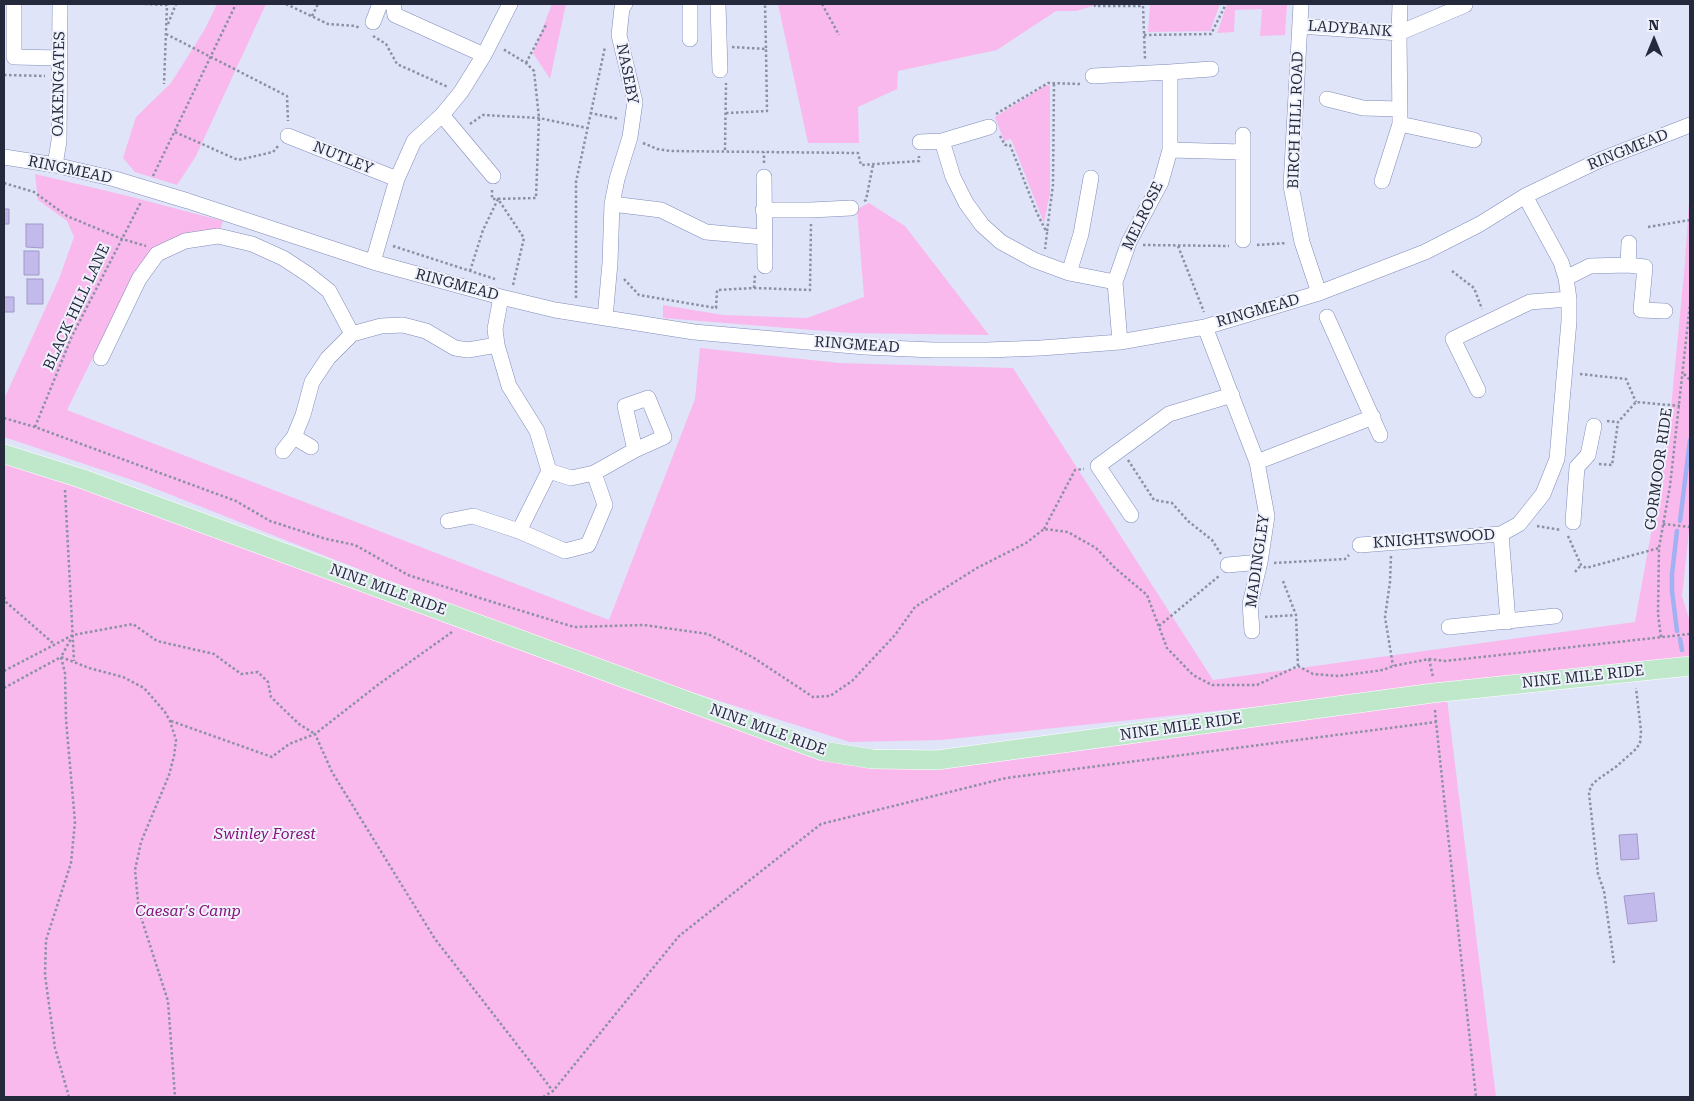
<!DOCTYPE html>
<html>
<head>
<meta charset="utf-8">
<style>
  body { margin:0 }
  #map { position:relative; width:1694px; height:1101px; overflow:hidden; background:#dfe4f9; font-family:"Roboto Serif",serif }
  canvas { display:block }
  .frame { position:absolute; inset:0; border:5px solid #24293b; pointer-events:none }
  .north { position:absolute; left:1629px; top:15px; width:50px; height:50px; -webkit-text-stroke:4px #eff2fc; paint-order:stroke; rotate:0deg; font-size:14px; font-weight:700; line-height:20px; text-align:center; color:#24293b }
  .north::after { content:''; display:block; margin:auto; width:18px; height:22px; background:#24293b; clip-path:polygon(50% 0,100% 100%,50% 72%,0 100%) }
</style>
</head>
<body>
<div id="map">
<canvas width="1694" height="1101"></canvas>
<div class="frame"></div>
<div class="north">N</div>
</div>
<script>
const ctx = document.querySelector('canvas').getContext('2d');
ctx.lineJoin = 'round';
function paint(path, color) {
  ctx.fillStyle = color;
  ctx.fill(path, 'evenodd');
}
function poly(rows) {
  const path = new Path2D();
  for (const r of rows) {
    path.moveTo(r[0], r[1]);
    for (let i = 2; i < r.length; i += 2) path.lineTo(r[i], r[i + 1]);
  }
  return path;
}
function trace(path, color, width, dash) {
  ctx.strokeStyle = color;
  ctx.lineWidth = width;
  ctx.lineCap = dash ? 'butt' : 'round';
  ctx.setLineDash(dash || []);
  ctx.stroke(path);
}
function label(font, color, halo, rows, align = 'center') {
  ctx.font = font + ' "Roboto Serif",serif';
  ctx.lineWidth = 4;
  ctx.setLineDash([]);
  ctx.textBaseline = 'middle';
  ctx.strokeStyle = halo;
  ctx.fillStyle = color;
  for (const [text, x, y, turn = 0] of rows) {
    ctx.save();
    ctx.translate(x, y);
    ctx.rotate((+turn || 0) * Math.PI / 180);
    ctx.textAlign = isNaN(turn) ? turn : align;
    if (halo) ctx.strokeText(text, 0, 0);
    ctx.fillText(text, 0, 0);
    ctx.restore();
  }
}
const green = poly([
  [217,4,266,4,196,156,177,185,135,172,123,158,136,117,171,83,205,29],
  [552,4,566,4,550,79,533,53],
  [778,4,1093,4,1093,6,1076,11,1056,11,997,50,898,71,897,89,858,107,859,143,808,143],
  [1163,4,1220,4,1210,31,1148,32,1150,5],
  [1227,4,1287,4,1285,35,1260,36,1262,9,1235,10,1234,32,1217,33],
  [1046,85,1050,86,1050,193,1044,223,1011,139,1004,141,995,117],
  [35,174,124,195,223,221,220,230,196,231,166,241,137,268,67,410,609,620,695,399,700,348,839,363,1013,368,1213,680,1635,622,1668,439,1685,263,1690,187,1690,522,1682,596,1690,622,1690,661,941,740,850,742,586,659,141,483,4,437,4,399,59,279,74,237,67,221,38,200],
  [869,203,905,226,989,335,850,333,663,318,663,305,723,315,807,318,864,297,857,209],
  [4,460,710,720,845,765,910,768,1447,699,1496,1097,4,1097]
]);
const stream = poly([
  [1680,521,1690,440],
  [1677,531,1672,574,1672,591,1677,631],
  [1680,639,1682,650]
]);
const building = poly([
  [4,209,9,209,9,224,4,224,4,209],
  [26,224,43,224,43,248,26,247,26,224],
  [24,251,39,251,39,275,24,275,24,251],
  [27,279,43,279,43,304,27,304,27,279],
  [4,297,14,297,14,312,4,312,4,297],
  [1637,834,1639,859,1621,860,1619,835,1637,834],
  [1654,893,1657,921,1628,924,1624,896,1654,893]
]);
const path = poly([
  [145,4,167,5,164,84],
  [286,4,328,24,356,26,359,28],
  [822,4,839,35],
  [1095,4,1095,6,1143,6,1145,59],
  [312,16,318,4],
  [168,24,176,4],
  [166,34,287,96,288,121],
  [1144,35,1211,34,1226,4],
  [373,36,386,44,397,64,448,87],
  [732,47,766,49,765,4],
  [526,63,547,23],
  [4,75,45,76],
  [590,113,619,119],
  [726,113,767,111,766,49],
  [996,114,1048,83,1080,84],
  [470,124,483,115,539,118,587,128],
  [175,132,238,160,273,152,279,145],
  [1000,136,1005,145,1010,145,1037,213,1047,233,1045,249],
  [643,143,657,149,670,151,858,153,861,165,919,161,919,156],
  [725,150,726,83],
  [764,163,764,152],
  [153,176,236,4],
  [4,183,34,192,67,216,122,239,146,246],
  [492,190,492,199,536,198,539,118,534,71,526,63,503,49],
  [864,201,866,200,873,165],
  [1648,227,1690,220],
  [1047,231,1053,185,1054,83],
  [1143,245,1229,246],
  [1257,245,1287,243],
  [393,246,495,279],
  [1178,246,1204,312],
  [470,271,483,230,498,199,524,238,513,285],
  [1452,271,1474,288,1482,309],
  [624,279,639,295,716,308,717,290,754,288,810,290,811,224],
  [754,288,755,275],
  [576,298,576,182,605,47],
  [1580,374,1626,379,1636,402],
  [1684,374,1690,380],
  [4,418,35,427,236,501,270,521,326,539,355,545,408,575,483,599,574,627,644,625,708,634,754,658,813,697,830,696,852,681,895,635,915,607,977,568,1026,543,1044,529,1068,532,1096,548,1115,568,1147,595,1167,648,1193,675,1212,685,1257,685,1298,666,1313,674,1338,676,1383,670,1393,666,1429,659,1445,661,1690,634],
  [1607,421,1618,422],
  [35,427,72,336,141,202],
  [1128,460,1154,500,1172,503,1188,521,1212,540,1221,554],
  [1599,464,1612,465,1618,422,1636,402,1680,406],
  [65,490,74,661],
  [1663,524,1690,527],
  [1537,526,1561,530],
  [1044,529,1075,470,1084,469],
  [1568,536,1581,565,1586,568,1659,548],
  [1391,556,1390,582,1385,617,1393,666],
  [1274,563,1345,559,1349,555],
  [1575,572,1581,565],
  [1283,581,1296,615,1298,666],
  [4,597,6,602,54,644],
  [1265,617,1296,615],
  [1159,626,1219,576],
  [452,632,379,684,315,734,332,772,435,939,553,1091],
  [1661,637,1658,614,1659,548,1670,486,1690,304],
  [1429,659,1433,677],
  [4,671,73,635,133,624,157,641,214,654,241,674,258,672,268,682,271,697,299,724,315,734],
  [4,688,61,657,89,668,123,677,144,688,165,712,170,721,176,740,174,756,169,775,141,842,135,870,139,911,168,1001,175,1097],
  [1435,710,1436,722],
  [171,721,272,757,289,744,315,734],
  [1614,963,1604,891,1598,874,1589,793,1591,786,1597,780,1617,766,1636,749,1640,743,1641,731,1636,688],
  [69,1097,55,1048,45,975,46,940,71,863,75,822,66,720,65,673,61,657,73,635],
  [543,1097,553,1091,679,936,821,824,1006,778,1436,722,1476,1097]
]);
const minor = poly([
  [14,4,14,57,60,58],
  [393,4,395,15,484,55],
  [690,4,690,39],
  [718,4,720,70],
  [1301,4,1291,186,1302,242,1319,293],
  [1400,4,1399,33,1465,5],
  [373,22,380,4],
  [1300,26,1399,33,1400,124,1382,181],
  [1170,72,1211,69],
  [1093,76,1170,72,1170,150,1161,182,1129,242,1115,282,1120,342],
  [1327,99,1363,108,1400,109],
  [442,115,493,176],
  [1400,124,1474,140],
  [989,127,942,141,953,177,966,203,982,225,1001,242,1034,260,1069,273,1115,282],
  [288,136,397,179],
  [920,142,942,141],
  [1170,150,1243,152,1243,240],
  [1243,152,1243,135],
  [4,157,55,165,115,179,188,201,373,262,501,297,555,310,694,332,865,347,933,350,987,350,1041,348,1120,342,1205,327,1319,293,1425,252,1480,224,1525,196,1600,160,1690,125],
  [55,165,59,141,60,4],
  [764,177,765,266],
  [612,204,661,210,706,232,763,237],
  [763,210,811,210,851,208],
  [373,262,397,179,414,141,442,115,461,92,484,55,510,4],
  [1628,265,1645,267,1641,310,1665,311],
  [1069,273,1081,234,1091,178],
  [1566,278,1590,266,1628,265,1629,243],
  [501,297,495,329,497,345,509,386,537,431,549,471,571,478,594,473,635,450,625,406,648,398,664,437,635,450],
  [1327,317,1380,435],
  [605,318,610,263,612,204,617,179,630,137,635,102,619,35,622,8,625,4],
  [1205,327,1257,462,1267,516,1260,562,1250,604,1252,631],
  [101,358,139,279,157,254,185,241,218,236,252,244,283,258,309,275,329,291,352,334],
  [1478,390,1453,339,1530,302,1569,299],
  [294,437,311,447],
  [283,451,294,437,303,415,312,382,328,358,352,334,381,326,403,325,426,331,455,348,468,350,497,345],
  [1257,462,1373,417],
  [1577,467,1588,455,1594,426],
  [1131,515,1098,466,1169,414,1232,395],
  [448,521,473,516,519,531,565,551,588,545,605,505,594,473],
  [1573,522,1577,467],
  [519,531,549,471],
  [1501,534,1508,622],
  [1360,545,1501,534,1519,524,1543,494,1557,459,1569,321,1569,299,1566,278,1561,262,1525,196],
  [1228,565,1260,562],
  [1449,627,1555,616]
]);
const major = poly([
  [4,454,80,478,823,751,872,759,937,760,1433,693,1690,666]
]);
const streetNames = [
  ["LADYBANK",1350,29,4],
  ["NASEBY",627,74,79],
  ["OAKENGATES",59,84,-89],
  ["BIRCH HILL ROAD",1296,120,-88],
  ["RINGMEAD",1628,150,-22],
  ["NUTLEY",343,158,22],
  ["RINGMEAD",70,170,12],
  ["MELROSE",1143,216,-64],
  ["RINGMEAD",457,285,15],
  ["BLACK HILL LANE",77,307,-65],
  ["RINGMEAD",1258,311,-16],
  ["RINGMEAD",857,345,4],
  ["GORMOOR RIDE",1659,469,-82],
  ["KNIGHTSWOOD",1434,539,-4],
  ["MADINGLEY",1258,561,-82],
  ["NINE MILE RIDE",388,590,20],
  ["NINE MILE RIDE",1583,677,-6],
  ["NINE MILE RIDE",1181,727,-8],
  ["NINE MILE RIDE",768,730,20]
];
const parkNames = [
  ["Swinley Forest",265,835],
  ["Caesar's Camp",188,912]
];
paint(green, '#f9b9ed');
trace(stream, '#a1b1f1', 4.5);
paint(building, '#c3baec');
trace(building, '#a198c8', 1);
trace(minor, '#808cba', 16);
trace(major, '#fff', 20);
trace(path, '#8b90a4', 2.5, [2.5, 2.5]);
trace(minor, '#fff', 15);
trace(major, '#bfe8cb', 19);
label('15px', '#24293b', '#eff2fc', streetNames);
label('italic 15px', '#88117c', '#eff2fc', parkNames);
</script>
</body>
</html>
